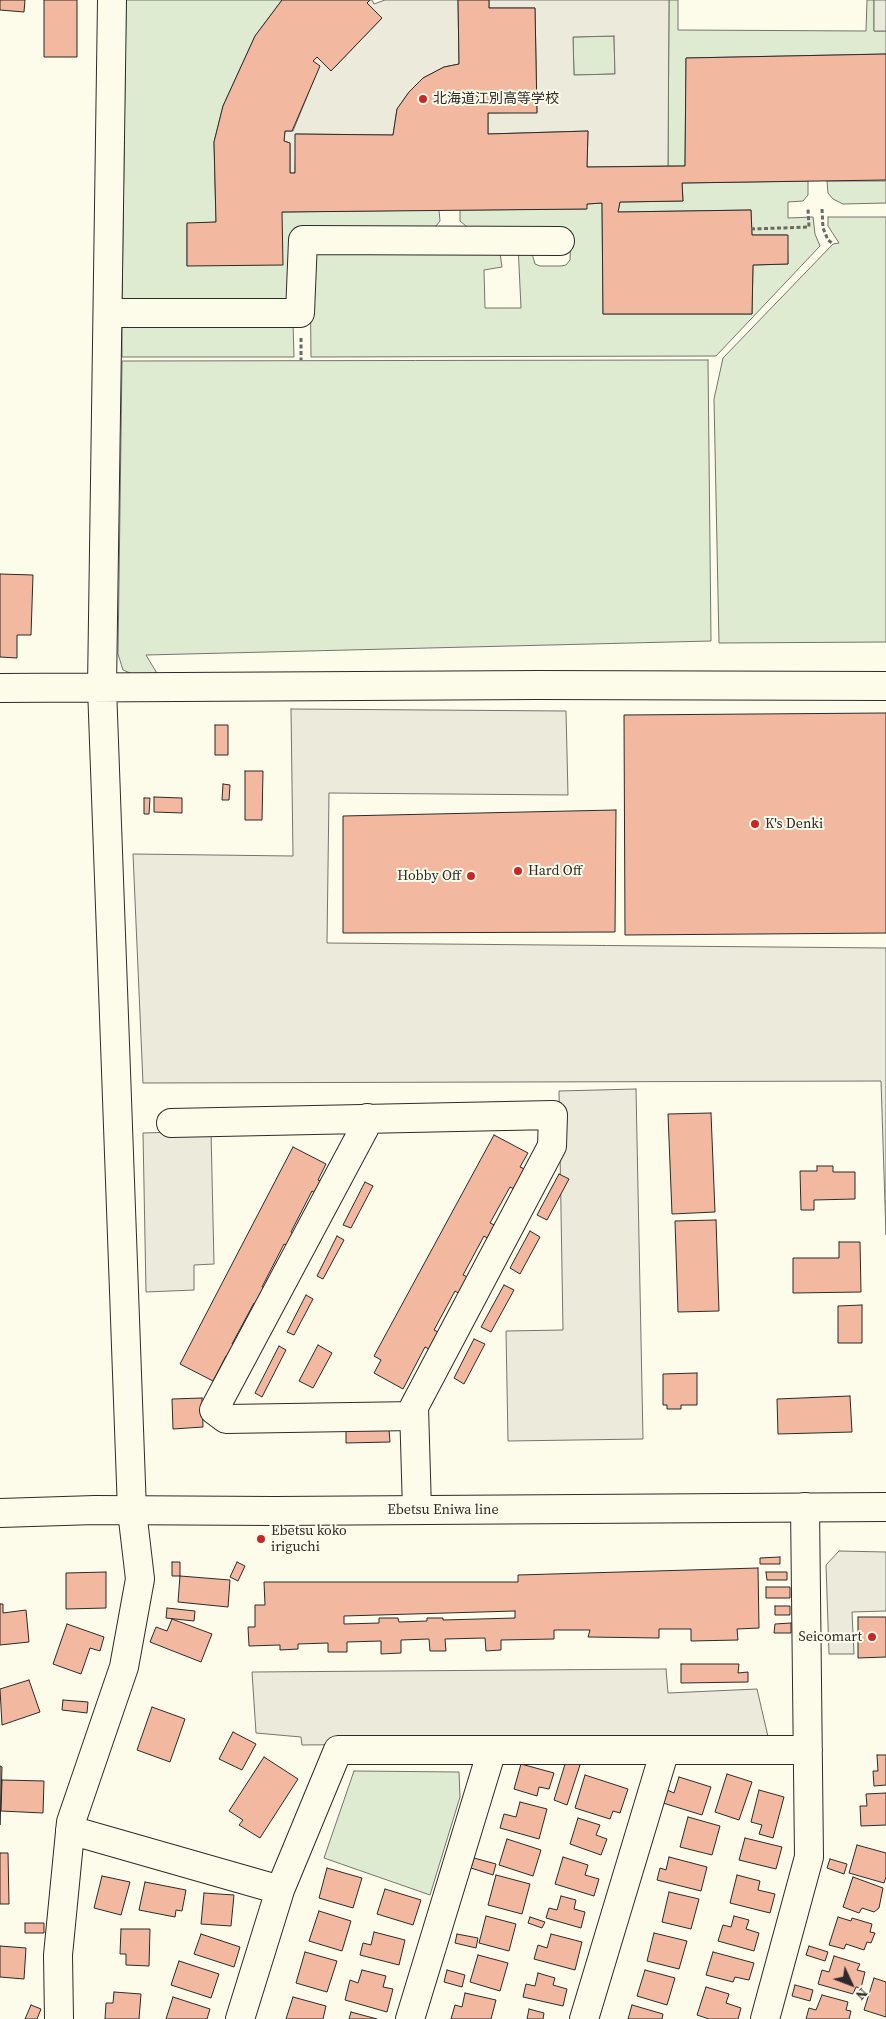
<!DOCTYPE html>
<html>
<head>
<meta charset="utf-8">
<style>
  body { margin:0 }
  #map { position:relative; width:886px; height:2019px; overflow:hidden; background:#fdfbea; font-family:"Source Serif 4",serif }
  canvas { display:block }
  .north { position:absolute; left:826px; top:1959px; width:50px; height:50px; -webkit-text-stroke:4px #fdfbea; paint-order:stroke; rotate:133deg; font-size:14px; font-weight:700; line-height:20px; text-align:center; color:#2b2b2b }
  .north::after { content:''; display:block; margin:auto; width:18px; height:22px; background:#2b2b2b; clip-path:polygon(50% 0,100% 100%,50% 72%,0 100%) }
</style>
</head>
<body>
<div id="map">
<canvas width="886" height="2019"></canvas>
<div class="north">N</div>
</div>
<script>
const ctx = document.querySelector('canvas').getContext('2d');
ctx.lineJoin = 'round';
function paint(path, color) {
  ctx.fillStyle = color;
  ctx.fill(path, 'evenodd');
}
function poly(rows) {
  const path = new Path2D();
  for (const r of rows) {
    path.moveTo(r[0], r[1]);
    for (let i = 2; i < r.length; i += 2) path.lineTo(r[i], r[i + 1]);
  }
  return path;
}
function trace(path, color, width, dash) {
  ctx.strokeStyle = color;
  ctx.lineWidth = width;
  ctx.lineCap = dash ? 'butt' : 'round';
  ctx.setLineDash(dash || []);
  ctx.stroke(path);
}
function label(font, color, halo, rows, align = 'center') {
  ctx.font = font + ' "Source Serif 4","Noto Sans JP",serif';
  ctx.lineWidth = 4;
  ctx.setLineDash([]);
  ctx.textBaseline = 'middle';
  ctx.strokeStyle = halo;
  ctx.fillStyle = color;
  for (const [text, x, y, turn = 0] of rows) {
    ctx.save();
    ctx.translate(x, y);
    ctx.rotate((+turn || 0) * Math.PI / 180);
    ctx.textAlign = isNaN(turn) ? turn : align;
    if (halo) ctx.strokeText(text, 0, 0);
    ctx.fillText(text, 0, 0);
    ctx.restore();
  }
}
const green = poly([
  [126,0,282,0,255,36,223,106,214,142,216,222,187,224,187,266,282,212,439,210,440,221,436,226,429,229,296,233,290,294,283,302,122,305,126,0],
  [669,0,678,0,678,30,866,31,867,0,874,0,874,31,886,31,886,54,686,58,685,166,668,166,669,0],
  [614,36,615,74,574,75,573,37,614,36],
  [808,181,808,195,803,201,788,202,788,218,813,217,815,234,820,246,716,356,311,357,310,262,314,249,499,246,502,267,484,270,485,308,521,308,518,245,531,250,535,264,540,266,561,266,566,265,570,260,571,231,472,231,460,221,460,210,586,209,587,204,602,203,603,314,752,314,753,265,788,264,787,235,752,235,751,210,618,212,620,202,683,201,682,183,808,181],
  [827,181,886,181,886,203,843,204,833,199,828,193,827,181],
  [828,217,886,217,886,642,719,643,714,399,723,358,833,244,839,243,828,226,828,217],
  [293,322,294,357,122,357,122,324,293,322],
  [708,360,711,641,146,655,158,675,137,676,123,670,118,654,122,361,708,360],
  [354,1771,459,1772,460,1797,430,1895,324,1858,354,1771]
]);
const parking = poly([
  [370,0,372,0,374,4,385,0,458,0,459,64,444,67,423,78,409,92,397,109,393,135,296,134,295,173,290,173,290,143,284,141,285,131,293,131,319,67,313,61,317,57,331,71,382,18,367,3,370,0],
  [489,0,669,0,668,166,587,167,588,131,488,134,488,113,537,112,535,8,489,8,489,0],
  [614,36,615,74,574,75,573,37,614,36],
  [874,0,886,0,886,31,874,31,874,0],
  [291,709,566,711,568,795,329,793,327,943,886,948,886,1235,881,1081,143,1083,133,854,293,856,291,709],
  [636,1089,643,1439,508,1441,506,1331,563,1330,559,1091,636,1089],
  [211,1131,214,1264,194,1265,194,1290,146,1292,143,1133,211,1131],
  [839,1551,886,1552,886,1611,852,1612,854,1654,829,1654,826,1565,839,1551],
  [666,1669,668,1693,757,1689,769,1741,302,1745,301,1737,256,1733,252,1672,666,1669]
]);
const building = poly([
  [0,0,25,0,24,12,0,10,0,0],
  [44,0,77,0,77,57,44,57,44,0],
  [282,0,370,0,367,3,382,18,331,71,317,57,313,61,320,66,292,131,285,131,284,141,290,143,290,173,295,173,295,134,393,135,397,109,409,92,423,78,444,67,459,64,458,0,489,0,489,8,535,8,537,113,488,113,488,134,588,131,587,167,685,166,686,58,886,54,886,180,682,183,683,201,620,202,618,212,751,210,752,235,788,235,788,264,753,265,752,314,603,314,602,203,587,204,587,209,282,212,283,265,187,266,187,223,216,222,214,142,223,106,255,36,282,0],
  [0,574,33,575,31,635,17,635,17,658,0,657,0,574],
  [886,713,886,933,625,935,624,715,886,713],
  [215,725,228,725,228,755,215,755,215,725],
  [245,771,263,771,262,820,245,820,245,771],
  [223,784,230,785,229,800,222,800,223,784],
  [154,797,182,798,182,813,154,812,154,797],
  [144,798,150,798,149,814,144,814,144,798],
  [616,810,615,932,343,933,343,816,616,810],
  [711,1113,715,1212,672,1214,668,1114,711,1113],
  [494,1135,528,1153,520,1167,527,1170,516,1190,510,1187,490,1223,499,1227,492,1241,484,1236,463,1275,472,1279,463,1296,455,1291,434,1330,442,1334,433,1351,425,1347,403,1389,374,1373,381,1360,374,1356,494,1135],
  [293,1147,326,1164,318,1180,326,1184,319,1195,312,1191,291,1232,298,1236,291,1247,284,1244,262,1287,269,1290,261,1306,254,1303,232,1344,241,1349,235,1360,226,1356,213,1381,180,1364,293,1147],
  [817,1166,833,1166,833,1172,855,1172,855,1199,814,1200,814,1210,801,1210,800,1171,817,1171,817,1166],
  [559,1174,569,1179,547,1220,537,1215,559,1174],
  [365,1182,373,1186,351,1228,343,1225,365,1182],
  [716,1220,719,1311,678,1312,675,1221,716,1220],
  [530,1231,540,1237,520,1274,510,1268,530,1231],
  [337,1236,344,1240,323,1279,317,1276,337,1236],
  [839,1242,860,1242,861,1292,793,1293,793,1258,839,1258,839,1242],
  [504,1285,514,1290,491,1332,481,1327,504,1285],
  [306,1295,313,1299,294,1335,287,1332,306,1295],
  [862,1305,862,1343,838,1343,838,1306,862,1305],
  [474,1339,485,1344,464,1384,454,1378,474,1339],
  [318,1345,332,1353,313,1388,299,1381,318,1345],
  [279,1346,286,1350,262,1397,255,1393,279,1346],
  [697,1373,697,1405,681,1405,681,1409,667,1409,667,1405,663,1405,663,1374,697,1373],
  [850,1396,852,1432,778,1434,777,1399,850,1396],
  [202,1398,203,1427,173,1429,172,1399,202,1398],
  [389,1429,390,1442,346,1443,346,1431,389,1429],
  [780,1557,780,1564,760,1564,760,1558,780,1557],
  [172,1562,180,1562,180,1576,172,1576,172,1562],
  [237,1562,245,1566,238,1581,230,1577,237,1562],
  [758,1568,759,1628,737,1629,738,1640,691,1641,691,1629,659,1629,659,1638,588,1637,590,1630,554,1630,554,1639,501,1640,501,1650,486,1651,485,1638,445,1639,446,1651,430,1651,429,1639,401,1640,401,1653,381,1654,381,1641,347,1642,347,1652,328,1652,328,1643,298,1644,298,1649,280,1650,280,1645,249,1646,248,1627,255,1627,255,1605,265,1605,264,1582,518,1582,518,1575,758,1568],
  [515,1611,515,1618,443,1620,443,1618,427,1618,427,1621,399,1622,398,1618,379,1618,379,1623,344,1624,344,1616,515,1611],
  [106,1572,106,1608,66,1609,66,1573,106,1572],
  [766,1572,787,1572,787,1580,767,1580,766,1572],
  [180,1576,230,1580,228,1607,178,1602,180,1576],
  [766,1587,790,1587,790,1598,766,1598,766,1587],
  [0,1604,3,1604,3,1613,26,1610,29,1642,0,1645,0,1604],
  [775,1606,790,1606,790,1615,775,1615,775,1606],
  [167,1608,195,1611,194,1621,166,1618,167,1608],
  [858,1617,886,1617,886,1657,858,1658,858,1617],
  [172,1619,212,1634,201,1662,150,1642,156,1627,167,1631,172,1619],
  [791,1623,791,1633,774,1633,775,1624,791,1623],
  [67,1624,104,1637,100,1651,90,1648,81,1674,53,1664,67,1624],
  [681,1664,739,1664,738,1673,748,1672,748,1682,681,1683,681,1664],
  [29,1680,40,1712,2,1725,0,1689,29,1680],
  [63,1700,88,1702,87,1713,62,1710,63,1700],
  [152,1707,185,1719,170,1762,137,1750,152,1707],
  [233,1732,256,1744,242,1770,219,1759,233,1732],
  [877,1755,886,1755,886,1785,874,1786,873,1771,878,1771,877,1755],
  [264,1757,298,1779,260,1838,239,1825,243,1820,229,1811,264,1757],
  [566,1761,580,1765,567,1805,554,1800,566,1761],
  [521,1764,554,1773,549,1789,539,1787,537,1796,514,1789,521,1764],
  [0,1766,2,1767,0,1825,0,1766],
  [727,1774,752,1782,739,1820,715,1812,727,1774],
  [585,1775,628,1789,620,1813,613,1811,610,1819,575,1808,585,1775],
  [679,1777,711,1787,702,1815,663,1803,667,1790,674,1793,679,1777],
  [2,1780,44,1781,43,1813,1,1811,2,1780],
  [759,1790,784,1797,773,1838,759,1834,762,1825,751,1822,759,1790],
  [886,1793,886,1825,861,1826,860,1806,867,1806,866,1794,886,1793],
  [520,1802,547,1809,539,1839,500,1828,504,1814,516,1817,520,1802],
  [688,1817,720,1826,712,1855,680,1847,688,1817],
  [578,1818,600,1825,596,1835,607,1839,601,1855,570,1844,578,1818],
  [745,1838,782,1847,776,1869,739,1860,745,1838],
  [507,1839,541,1850,533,1876,499,1865,507,1839],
  [857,1845,886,1853,886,1877,884,1883,849,1873,857,1845],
  [0,1853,8,1853,9,1904,0,1904,0,1853],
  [563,1857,588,1865,585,1875,599,1879,594,1896,555,1884,563,1857],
  [669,1857,707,1867,701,1891,657,1880,660,1868,666,1870,669,1857],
  [474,1858,496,1864,493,1875,471,1868,474,1858],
  [830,1859,847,1864,844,1874,827,1868,830,1859],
  [327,1868,362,1878,353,1908,319,1898,327,1868],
  [496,1875,530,1884,522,1914,488,1905,496,1875],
  [737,1875,760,1881,758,1890,775,1894,770,1913,730,1903,737,1875],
  [102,1876,130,1882,121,1915,94,1908,102,1876],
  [853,1877,883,1888,879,1908,874,1912,862,1908,859,1913,843,1907,853,1877],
  [145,1882,186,1890,182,1911,176,1910,175,1917,139,1910,145,1882],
  [385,1889,421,1900,413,1925,377,1914,385,1889],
  [669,1892,699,1899,691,1929,662,1922,669,1892],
  [204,1893,234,1895,231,1926,201,1924,204,1893],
  [561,1896,576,1900,574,1909,585,1912,581,1928,546,1918,549,1908,557,1910,561,1896],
  [319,1911,351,1921,342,1951,309,1941,319,1911],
  [486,1916,516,1924,509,1951,479,1943,486,1916],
  [734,1916,749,1920,746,1929,759,1933,754,1951,718,1941,723,1925,731,1927,734,1916],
  [530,1917,545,1922,542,1928,528,1923,530,1917],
  [838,1917,851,1921,852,1918,872,1924,870,1932,875,1933,871,1943,867,1942,864,1950,846,1944,844,1949,829,1945,838,1917],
  [25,1923,44,1923,44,1933,25,1933,25,1923],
  [121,1929,150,1929,149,1966,126,1965,126,1954,120,1954,121,1929],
  [374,1932,405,1940,399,1965,360,1955,363,1943,371,1945,374,1932],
  [654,1933,687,1941,679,1969,647,1961,654,1933],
  [201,1934,240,1947,234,1967,194,1954,201,1934],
  [457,1934,478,1938,476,1948,455,1943,457,1934],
  [551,1934,582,1942,575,1970,534,1959,538,1945,547,1948,551,1934],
  [0,1946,26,1948,24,1979,0,1977,0,1946],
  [809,1946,828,1952,825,1961,806,1955,809,1946],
  [305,1952,337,1961,327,1992,296,1983,305,1952],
  [713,1952,754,1963,749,1980,735,1977,733,1982,706,1975,713,1952],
  [478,1955,508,1963,500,1991,470,1982,478,1955],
  [834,1956,860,1964,857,1970,865,1972,861,1988,856,1987,853,1994,818,1984,822,1970,829,1972,834,1956],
  [179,1961,219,1974,211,1998,171,1985,179,1961],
  [362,1970,386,1976,383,1987,393,1989,387,2012,345,2000,350,1980,358,1983,362,1970],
  [447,1970,465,1975,462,1987,444,1982,447,1970],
  [645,1970,675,1978,667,2005,637,1996,645,1970],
  [538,1973,555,1978,553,1985,567,1989,563,2006,523,1997,526,1984,535,1986,538,1973],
  [874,1978,886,1982,886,2017,864,2010,874,1978],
  [795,1985,813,1990,810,2001,792,1996,795,1985],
  [706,1987,729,1994,726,2003,741,2008,738,2019,709,2019,697,2015,706,1987],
  [114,1992,141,1994,139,2019,105,2019,106,2003,113,2003,114,1992],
  [465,1993,496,2000,491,2019,451,2019,455,2005,462,2007,465,1993],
  [822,1995,848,2002,846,2010,851,2011,849,2019,806,2019,809,2008,816,2010,822,1995],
  [173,1997,210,2009,207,2019,166,2019,173,1997],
  [293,1997,326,2006,323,2019,286,2019,293,1997],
  [31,2005,41,2009,37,2019,25,2019,31,2005],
  [632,2005,663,2014,662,2019,628,2019,632,2005],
  [529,2009,544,2013,543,2019,527,2019,529,2009],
  [351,2012,377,2019,349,2019,351,2012]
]);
const path = poly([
  [822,209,823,228,828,240,833,244],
  [751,229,809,227,808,209],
  [301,338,301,360]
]);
const minor = poly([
  [108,313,300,313,303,240,560,241],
  [0,688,538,685,886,686],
  [367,1118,364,1129,214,1410,226,1419,414,1416],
  [171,1123,553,1115,552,1146,414,1407,417,1510],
  [70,1830,280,1890],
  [59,2019,58,1955,71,1822,124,1667,140,1579,132,1511,102,687,112,0],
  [240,2019,280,1890,338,1750,808,1750],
  [410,2019,492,1750],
  [584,2019,665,1750],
  [765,2019,809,1857,805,1507]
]);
const major = poly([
  [0,1513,95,1510,275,1511,886,1507]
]);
const markers = [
  [423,99,5,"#c62828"],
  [755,824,5,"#c62828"],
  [518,871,5,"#c62828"],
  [471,876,5,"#c62828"],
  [261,1539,5,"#c62828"],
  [872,1637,5,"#c62828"]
];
const poiNames = [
  ["北海道江別高等学校",433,99],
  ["K's Denki",765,824],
  ["Hard Off",528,871],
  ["Hobby Off",461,876,"right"],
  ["Ebetsu koko",271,1531],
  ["iriguchi",271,1547],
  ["Seicomart",862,1637,"right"]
];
const streetNames = [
  ["Ebetsu Eniwa line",443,1510]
];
paint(green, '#deebd1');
trace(green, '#74746e', 1);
paint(parking, '#eceadb');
trace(parking, '#74746e', 1);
paint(building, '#f2b8a0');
trace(building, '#2b2b2b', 1);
trace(minor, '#2b2b2b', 30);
trace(major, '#2b2b2b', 30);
trace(path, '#6a6964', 3, [4, 2.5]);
trace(minor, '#fdfbea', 28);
trace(major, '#fdfbea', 28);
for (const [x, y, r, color] of markers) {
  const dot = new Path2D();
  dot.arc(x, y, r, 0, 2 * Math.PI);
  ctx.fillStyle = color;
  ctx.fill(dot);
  trace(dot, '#fdfbea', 2);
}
label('14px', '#2b2b2b', '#fdfbea', poiNames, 'left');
label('14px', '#2b2b2b', '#fdfbea', streetNames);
</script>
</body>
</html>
